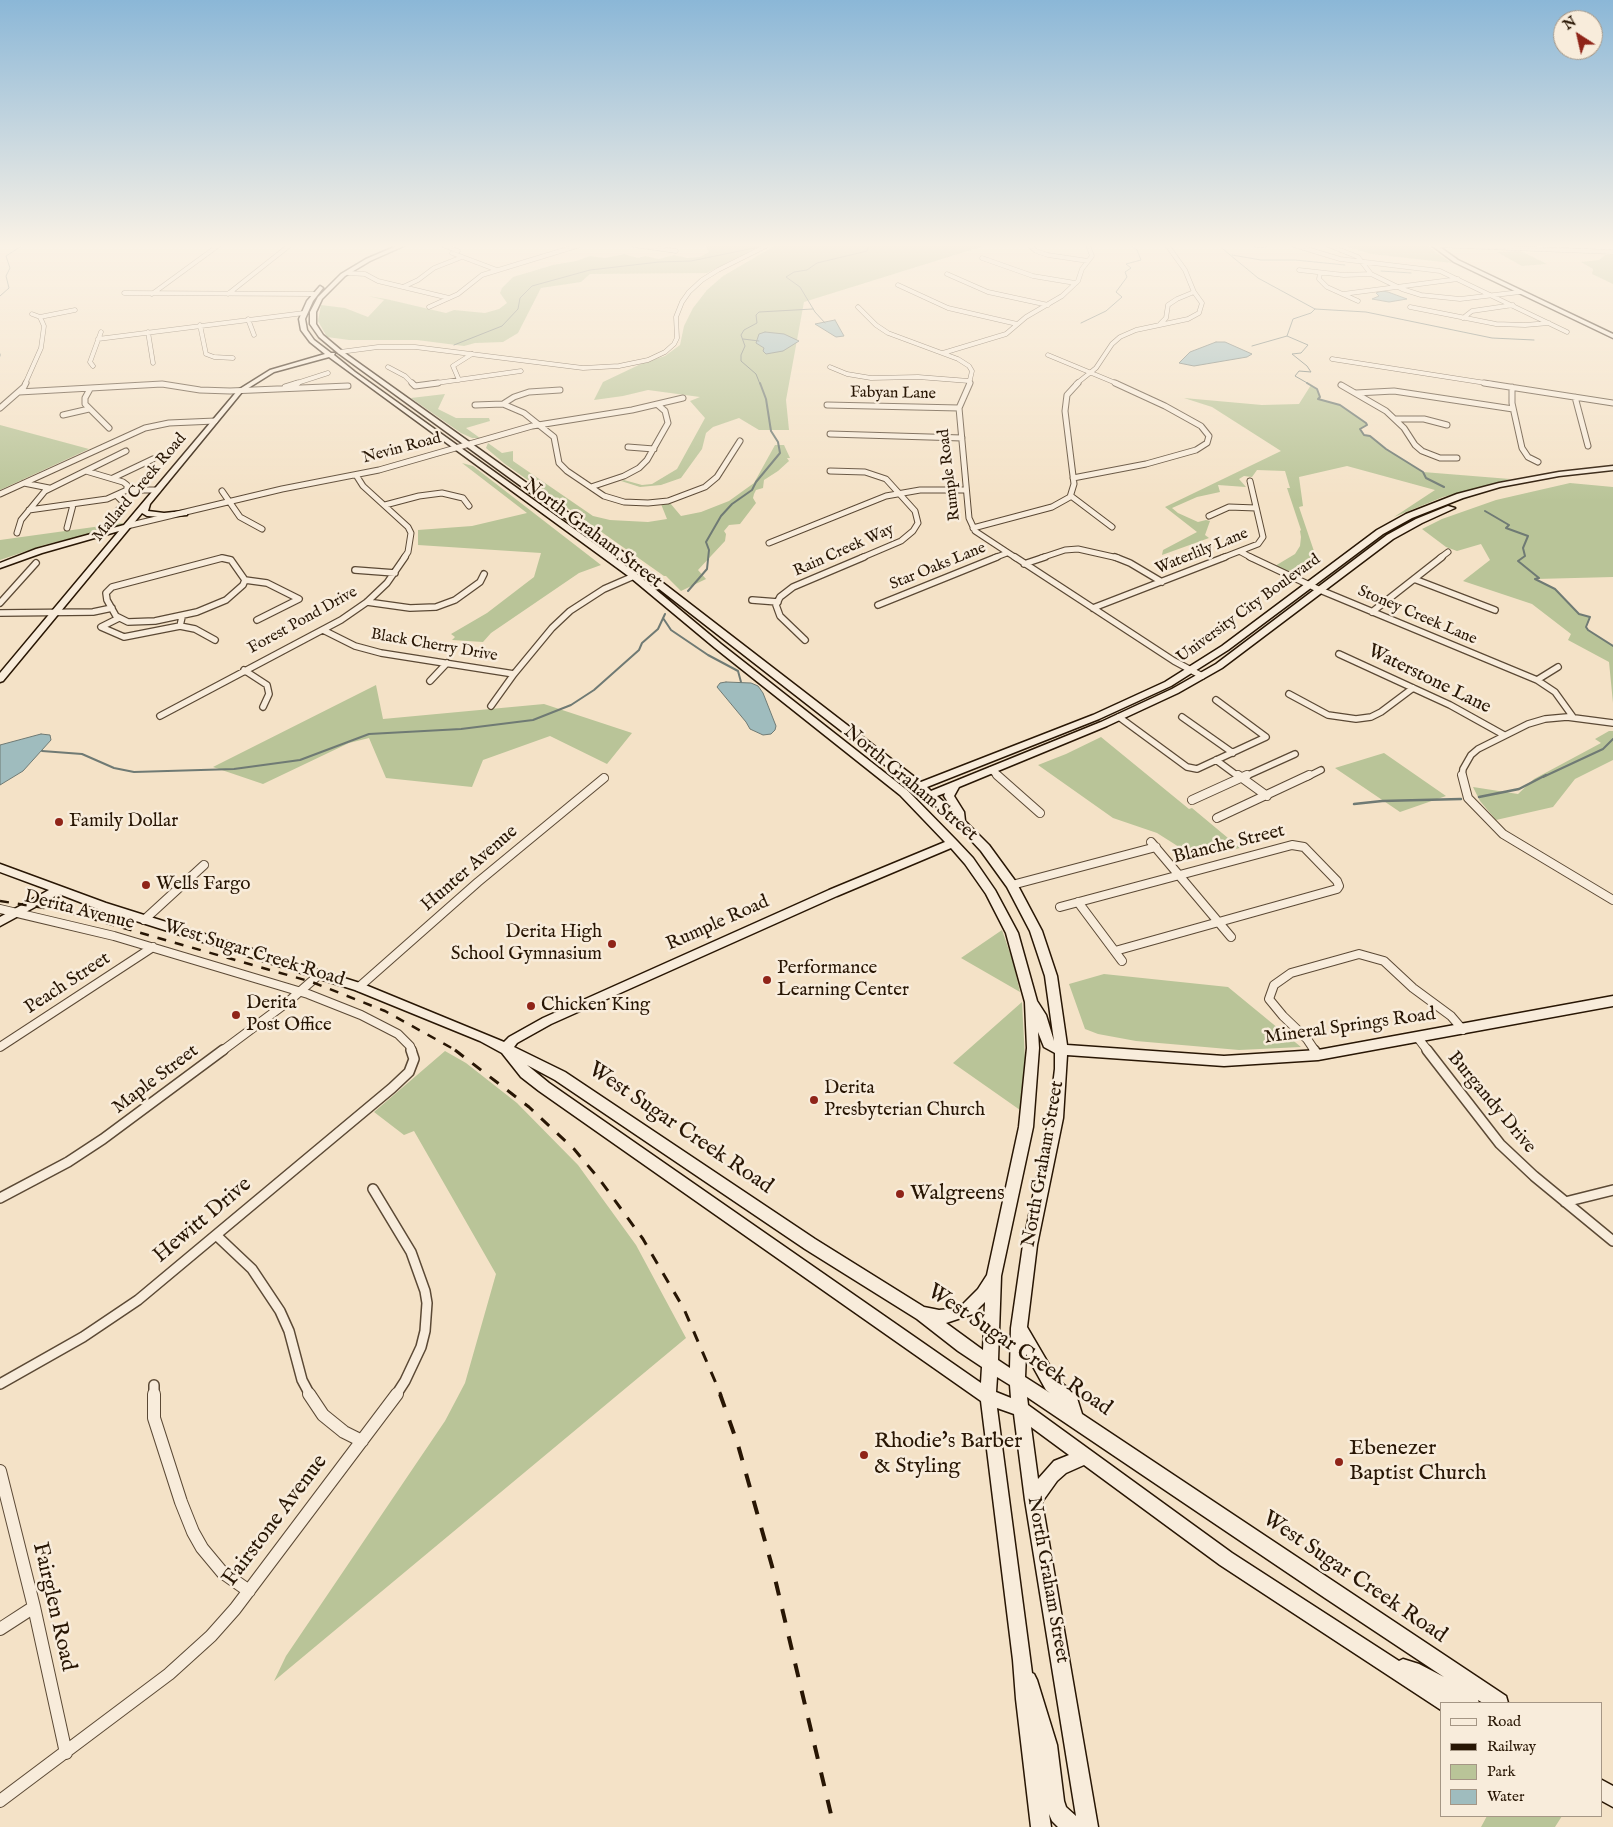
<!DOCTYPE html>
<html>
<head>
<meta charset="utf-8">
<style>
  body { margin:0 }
  #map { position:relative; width:1613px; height:1827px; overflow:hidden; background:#f4e2c7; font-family:"IM FELL English",serif }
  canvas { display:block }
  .legend { position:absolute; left:1440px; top:1702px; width:162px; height:115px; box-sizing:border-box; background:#f8ecdb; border:1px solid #a59685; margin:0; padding:6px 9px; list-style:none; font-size:15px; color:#281604 }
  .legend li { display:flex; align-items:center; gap:10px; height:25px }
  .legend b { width:25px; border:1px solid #a59685 }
  .north { position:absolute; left:1553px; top:10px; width:50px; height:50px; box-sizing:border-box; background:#f8ecdb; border:1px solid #a59685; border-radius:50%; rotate:325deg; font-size:14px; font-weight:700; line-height:20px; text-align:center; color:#281604 }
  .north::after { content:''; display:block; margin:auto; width:18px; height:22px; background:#8f2418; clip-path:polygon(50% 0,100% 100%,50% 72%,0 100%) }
</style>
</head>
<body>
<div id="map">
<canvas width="1613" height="1827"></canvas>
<ul class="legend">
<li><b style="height:6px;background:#f8ecdb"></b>Road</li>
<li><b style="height:6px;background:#281604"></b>Railway</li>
<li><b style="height:14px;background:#b9c498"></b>Park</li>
<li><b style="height:14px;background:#9fbcbe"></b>Water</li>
</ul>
<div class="north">N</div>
</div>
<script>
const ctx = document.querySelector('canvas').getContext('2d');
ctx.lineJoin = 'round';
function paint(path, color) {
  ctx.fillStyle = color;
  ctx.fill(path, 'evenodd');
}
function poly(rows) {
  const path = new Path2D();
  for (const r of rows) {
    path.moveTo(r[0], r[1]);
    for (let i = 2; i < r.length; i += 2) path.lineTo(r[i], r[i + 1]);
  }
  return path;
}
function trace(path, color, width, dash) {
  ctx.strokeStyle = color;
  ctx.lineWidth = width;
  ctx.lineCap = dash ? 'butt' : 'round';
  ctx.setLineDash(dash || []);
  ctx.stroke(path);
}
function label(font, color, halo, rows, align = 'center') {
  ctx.font = font + ' "IM FELL English",serif';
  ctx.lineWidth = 5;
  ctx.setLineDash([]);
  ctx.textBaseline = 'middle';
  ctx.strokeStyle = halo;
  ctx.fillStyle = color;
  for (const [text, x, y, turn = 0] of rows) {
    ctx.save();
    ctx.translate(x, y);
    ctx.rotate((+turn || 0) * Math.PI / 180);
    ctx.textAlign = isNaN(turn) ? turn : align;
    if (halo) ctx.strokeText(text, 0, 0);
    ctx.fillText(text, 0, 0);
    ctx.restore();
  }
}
const green = poly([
  [705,245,762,245,707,273,590,274,581,282,541,288,518,333,503,342,475,343,464,346,417,340,349,340,327,337,318,321,321,305,345,308,368,317,384,300,368,296,386,299,446,313,454,310,485,313,499,309,507,303,500,293,502,288,513,277,553,265,576,261,590,256,605,258,624,254,638,258,645,256,659,259,674,255,687,258,700,257,709,252],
  [776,245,987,245,804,302,786,400,789,430,759,430,739,418,713,427,706,433,702,449,681,478,661,485,640,487,621,481,624,480,642,485,652,484,677,469,705,418,690,401,700,397,648,390,623,396,594,400,603,382,643,363,665,356,680,345,684,326,693,308,707,290,723,276],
  [1342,245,1428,245,1435,252,1452,263,1371,254],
  [1520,251,1521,251,1547,264,1522,266,1497,252],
  [1605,255,1613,255,1613,284,1592,274,1593,269,1581,262,1599,260],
  [1311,385,1317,389,1320,397,1319,399,1340,405,1366,423,1367,425,1360,429,1364,435,1370,436,1386,449,1423,472,1510,479,1443,497,1394,517,1435,490,1347,466,1299,477,1303,506,1299,507,1317,560,1286,572,1275,566,1295,554,1300,546,1301,537,1300,531,1301,530,1287,488,1290,488,1285,471,1257,470,1252,477,1244,476,1239,479,1246,487,1218,485,1220,492,1197,497,1172,508,1178,513,1198,522,1206,520,1210,521,1205,535,1209,538,1162,555,1163,550,1197,532,1165,507,1281,451,1212,407,1184,398,1262,405,1299,404],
  [445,394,438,409,456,418,489,418,490,421,466,428,480,438,472,438,461,433,411,398],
  [0,425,89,449,0,490],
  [488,443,502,453,513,451,513,461,593,516,610,520,648,522,667,519,661,504,670,503,681,516,701,512,729,501,754,483,775,445,784,445,790,458,787,458,789,461,778,471,764,480,763,488,756,490,754,494,753,498,756,503,740,524,729,525,724,531,726,534,725,541,698,570,706,579,681,591,666,576,664,576,505,464,486,448],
  [462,463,473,466,601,565,579,573,491,633,483,642,452,640,455,637,451,634,487,613,534,577,541,553,418,545,418,530,472,526,527,513],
  [1570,483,1613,487,1613,577,1536,579,1555,589,1579,614,1590,617,1586,627,1588,630,1613,646,1613,703,1609,662,1568,640,1571,634,1532,604,1463,581,1490,560,1481,544,1457,551,1446,547,1422,529,1442,519,1496,500],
  [123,523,121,526,44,545,0,560,0,540],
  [376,685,383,719,544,704,632,733,607,764,550,736,483,760,472,787,386,778,369,738,349,743,263,784,213,767],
  [1609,731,1613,731,1613,760,1575,779,1553,807,1496,820,1480,801,1473,787,1518,794,1534,779,1601,743,1595,739],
  [1101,737,1189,809,1192,808,1240,848,1222,852,1187,852,1157,833,1113,818,1038,765,1066,754],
  [1384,753,1446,796,1400,812,1335,768],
  [1002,930,1013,962,1020,992,961,958],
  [1104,974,1228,987,1301,1047,1239,1050,1136,1041,1098,1034,1085,1029,1069,984],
  [1022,1002,1025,1059,1020,1110,953,1063],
  [445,1051,466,1063,517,1103,578,1165,636,1245,686,1338,274,1681,286,1656,445,1421,465,1383,496,1274,414,1131,404,1135,374,1112],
  [1487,1816,1562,1816,1555,1827,1481,1827]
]);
const water = poly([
  [1382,291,1388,292,1407,299,1389,302,1372,299,1379,296,1376,293,1382,291],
  [835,320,844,336,836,337,815,324,835,320],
  [765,332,784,334,799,341,783,351,766,354,763,351,764,348,756,343,759,334,765,332],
  [1216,342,1225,342,1252,354,1247,357,1194,366,1179,363,1190,352,1216,342],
  [726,682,751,683,758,686,763,693,776,726,775,730,771,734,763,735,750,729,746,722,717,687,720,683,726,682],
  [41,734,50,735,51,740,23,771,0,785,0,745,41,734]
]);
const streamFar2 = poly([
  [1218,245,1258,278,1315,309,1366,312,1492,338,1534,340],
  [786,246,793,245],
  [1232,255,1261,260,1295,260,1345,265],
  [1381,271,1411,273],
  [0,296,9,288,6,276,10,268,6,256,23,245],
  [825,323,815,312,800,287,786,277,794,272,807,270,817,263,867,251,869,245],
  [1081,323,1106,311,1122,297,1116,292,1127,277,1125,272,1131,268,1126,264,1141,260,1137,250,1131,245],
  [1287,336,1293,319,1311,313,1315,309],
  [743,339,759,341],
  [454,345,502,326,518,309,520,298,532,286,590,270,659,262,691,261,759,247],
  [1252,346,1287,336,1308,345,1301,353,1292,354,1307,366,1311,372,1299,371,1295,376,1309,384],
  [0,354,0,356],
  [760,384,756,374,741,361,741,355,745,346,741,335,744,330,757,323,756,315,759,312,813,309]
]);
const streamFar1 = poly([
  [1307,383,1317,389,1320,397,1318,399,1340,405,1366,423,1367,425,1360,429,1364,435,1370,436,1386,449,1423,472,1426,478,1444,487],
  [1485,511,1509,525,1506,528,1528,536,1523,548,1525,556,1518,561,1539,578,1535,579,1555,589,1579,614,1590,617,1586,627,1588,630,1613,646],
  [688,591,707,569,709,550,706,542,721,516,732,504,752,490,756,482,780,453,778,442,771,431,766,399,760,383],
  [663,618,671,630,708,655,738,671,741,682],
  [42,751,82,754,114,768,134,772,234,769,300,760,369,734,461,729,533,720,571,705,594,690,639,650,642,643,658,629,665,614],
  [1543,777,1603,749,1613,739]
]);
const stream = poly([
  [1479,797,1519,789,1546,775],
  [1354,804,1382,801,1461,799]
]);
const streetFar5 = poly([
  [443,245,458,251],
  [634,245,676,251],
  [1029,245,1036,251,1048,255,1088,261],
  [1167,245,1185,270,1194,292],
  [1256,245,1265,245],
  [1294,245,1340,259,1440,271,1567,332],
  [1328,245,1358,257,1371,274,1402,289,1421,295,1460,299,1520,292],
  [1435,245,1613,252],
  [452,253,497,270],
  [982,258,1033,276,1075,283],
  [1299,270,1344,275,1371,274],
  [348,273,365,274,378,281,449,298],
  [1320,273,1319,279,1327,287,1358,301],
  [947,274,988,292,1048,305],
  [898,285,948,308,1017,324],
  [403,287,418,280,434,268,462,257],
  [124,293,314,294],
  [152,294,219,245],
  [228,294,290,245],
  [1343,294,1458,279],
  [429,307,458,294,482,275,580,245],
  [858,307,876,325,888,333,958,359,969,366,972,371,969,384],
  [1410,307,1496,324,1525,325,1549,323],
  [40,317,75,310],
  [1463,318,1472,311,1513,305],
  [248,319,254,335],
  [200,325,206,354,214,357,233,358],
  [148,332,153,363],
  [98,339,304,313],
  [340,352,378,347,415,347,583,368,619,366,648,360,665,352,674,344,677,338,676,317,682,302,689,292,702,280,718,270,768,245],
  [943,353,1006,334,1026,317,1062,296,1078,281,1082,269,1092,256,1088,245],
  [1048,355,1118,384],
  [1332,359,1492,384],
  [93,366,90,362,101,332],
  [388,367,405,376,413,384],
  [830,367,847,374,871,378,918,377,969,381],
  [459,380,453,366,472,354],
  [25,384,41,348,44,326,40,317,32,314],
  [294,384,328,373],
  [429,384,521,371],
  [1076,384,1096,368,1112,344,1120,337,1136,330,1188,319,1199,313,1202,303,1194,292,1177,299,1168,305,1166,318,1160,324]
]);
const streetFar4 = poly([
  [412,383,415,386,438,383],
  [970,383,959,408,969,518,975,531,1016,558],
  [1484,383,1613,403],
  [1341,385,1386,411,1404,428,1415,445,1422,451,1440,458,1457,458],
  [285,387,298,383],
  [1512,387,1512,403,1522,448,1528,457,1538,462],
  [90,389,85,398,85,404,109,428],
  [19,392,162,384,200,390,230,391,348,386],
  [1356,393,1394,391,1513,409],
  [1575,397,1588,446],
  [503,404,514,397,529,392,560,390],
  [475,405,503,404,524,413,554,437,559,463,567,471,604,496,624,502,648,503,668,501,705,487,717,477,740,441],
  [827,405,959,408],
  [0,408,24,387,26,383],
  [63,415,89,409],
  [1395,419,1424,419,1447,425],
  [830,434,962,438],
  [628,447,654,449],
  [830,471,865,472,886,479,915,511,918,523,913,531,901,541,861,558],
  [356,475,363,486,408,527,411,533,408,552,404,558],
  [113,478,153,459],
  [1073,478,1146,464,1196,450,1207,443,1209,436,1201,426,1165,406,1115,383],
  [24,483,49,488],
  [591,487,624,476,639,468,647,460,668,423,665,411,658,405],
  [127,490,158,490],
  [222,491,240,517,262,529],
  [0,494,145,428,169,423,215,421],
  [1071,496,1112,527],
  [385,505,419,496,442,493,463,498,469,506],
  [29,510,107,499,127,490,127,485,123,482,86,471],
  [1209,516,1229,507,1256,508],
  [114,521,116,513,124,503,117,496],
  [127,526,282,489,379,470,532,426,632,410,683,398],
  [67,528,73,505],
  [973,528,1052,507,1070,497,1074,484,1065,411,1067,395,1078,383],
  [17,533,21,520,45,491,126,451],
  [769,543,886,496,920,490,966,490],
  [1241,552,1252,558],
  [994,558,1007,553],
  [1041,558,1065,550,1078,549,1118,558],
  [1222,558,1258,544,1263,537,1250,481],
  [1440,558,1448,552]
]);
const streetFar3 = poly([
  [1015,557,1174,661,1202,676],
  [1115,557,1130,563,1162,582],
  [1250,557,1320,590,1537,680,1555,692,1573,717],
  [222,558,231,560,245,580,243,585,226,600,197,612,155,621,128,622,116,616,107,600,106,593,112,587,222,558],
  [1024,564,1045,557],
  [355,570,395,573],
  [1414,579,1495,610],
  [245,580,267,583,299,599,257,620],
  [752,600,778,602],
  [367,602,410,608,436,607,455,600,480,582,484,574],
  [0,603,36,563],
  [878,605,997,557],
  [1093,608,1225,557],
  [1372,612,1442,557],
  [0,613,93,612,112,608],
  [119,618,101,627,124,637,180,626,182,617],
  [180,626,195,629,215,640],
  [323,630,355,646,381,653,514,674],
  [805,640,780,616,776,605,780,597,793,587,864,557],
  [1339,654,1450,705,1504,735],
  [244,670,267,685,269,694,263,707],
  [1537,680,1558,667],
  [430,681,447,663],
  [1289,694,1328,715,1356,719,1371,717,1381,712,1413,688],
  [491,706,514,674,552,628,570,611,604,589,634,576],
  [160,716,341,620,367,602,387,583,405,557],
  [1119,717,1187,767,1197,769,1266,737,1216,700],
  [1182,717,1233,753],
  [1216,760,1239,777],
  [991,770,999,777],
  [1244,777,1295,754],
  [1307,777,1321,770],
  [1462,777,1463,769,1471,755,1478,749,1528,724,1545,719,1567,717,1613,723]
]);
const streetFar2 = poly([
  [997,775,1040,813],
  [1238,775,1267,796],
  [1462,775,1468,798,1503,834,1613,900],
  [1192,800,1247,775],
  [1217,818,1309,775],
  [1151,842,1231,937],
  [1012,885,1156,847],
  [1078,902,1122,961],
  [1060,907,1292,845,1304,847,1337,881,1339,886,1337,889,1115,951],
  [0,909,114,936,308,994,361,1015,398,1034,410,1046,412,1051],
  [144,920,204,865],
  [359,987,478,882,604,778],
  [1418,1038,1428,1051],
  [0,1047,153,947],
  [222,1051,289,1001,321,973],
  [1315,1051,1307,1039,1283,1016,1269,999,1274,985,1291,973,1359,954,1384,961,1413,988,1451,1016,1463,1030]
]);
const streetFar1 = poly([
  [1314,1050,1318,1055],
  [1427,1050,1500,1144,1534,1176,1613,1241],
  [373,1189,411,1252,425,1291,427,1303,425,1331,421,1347,405,1381,396,1395],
  [0,1198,68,1162,103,1139,223,1050],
  [1565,1202,1613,1190],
  [216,1235,252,1269,280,1311,289,1331,302,1380,310,1395],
  [0,1384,83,1337,138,1300,392,1088,409,1072,414,1059,411,1050],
  [154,1385,154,1395]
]);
const street = poly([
  [154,1394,154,1418,181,1502,193,1532,202,1548,222,1572,249,1591],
  [309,1394,323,1415,344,1432,362,1441],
  [0,1471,34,1607,66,1753],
  [0,1629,34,1607],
  [0,1801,169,1674,211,1636,235,1609,397,1394]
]);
const secondary = poly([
  [399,245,406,245,370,261,345,276,322,299,316,312,316,324,323,335,342,351,619,549,921,782,1093,715,1165,682,1222,646,1377,530,1406,514,1457,494,1499,483,1559,472,1613,466,1613,470,1559,476,1500,487,1463,498,1412,518,1383,534,1228,650,1171,686,1099,719,927,787,931,791,1101,722,1172,689,1216,664,1387,535,1416,519,1448,506,1455,508,1422,523,1393,539,1222,668,1178,693,1107,726,959,787,954,796,964,812,965,821,989,845,1016,882,1042,931,1057,976,1067,1045,1224,1056,1318,1050,1613,996,1613,1006,1318,1060,1224,1066,1067,1055,1063,1118,1037,1245,1027,1327,1058,1380,1076,1395,1082,1414,1506,1696,1508,1703,1483,1703,1478,1700,1479,1703,1442,1703,1441,1710,1220,1565,1084,1465,1066,1473,1057,1481,1042,1502,1098,1827,1058,1827,1052,1821,1049,1814,1051,1827,1031,1827,1016,1699,1013,1660,981,1401,539,1091,521,1077,502,1053,480,1041,355,990,98,909,59,894,0,926,0,917,49,890,0,872,0,864,106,903,363,984,504,1042,509,1037,543,1018,829,890,945,842,900,795,715,648,631,578,329,357,274,372,242,392,150,504,148,511,164,513,184,511,187,511,187,515,164,517,147,516,142,513,3,681,0,682,0,673,119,531,42,553,0,568,0,563,36,549,124,525,238,390,270,370,325,354,310,342,301,330,299,319,307,301,320,286,323,288,313,301,305,319,307,330,314,340,331,353,335,353,334,355,355,372,637,574,721,644,908,791,957,841,973,858,995,890,1018,933,1037,1001,1046,1015,1054,1041,1045,976,1030,931,1007,887,981,851,956,824,928,799,921,799,920,797,922,794,918,791,909,791,908,789,912,786,613,553,338,353,319,337,310,324,310,312,318,297,341,274,366,259,399,245],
  [945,793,944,796,953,810,937,796,945,793],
  [951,848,965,864,986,894,1006,933,1025,1002,1027,1048,1019,1127,987,1275,978,1289,963,1304,950,1309,939,1310,924,1307,815,1239,565,1072,514,1047,517,1043,551,1024,837,896,951,848],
  [1038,1032,1044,1047,1055,1053,1055,1069,1049,1118,1023,1245,1011,1328,1010,1368,998,1360,1001,1276,1033,1127,1039,1048,1038,1032],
  [527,1065,555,1080,805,1249,917,1319,958,1351,982,1367,981,1383,549,1083,527,1065],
  [985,1302,983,1350,946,1323,973,1314,985,1302],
  [1026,1354,1046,1390,1050,1393,1025,1377,1026,1354],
  [997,1377,1010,1385,1011,1398,996,1392,997,1377],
  [1027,1397,1325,1598,1444,1677,1419,1664,1403,1659,1399,1661,1232,1553,1028,1405,1027,1397],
  [997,1408,1014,1414,1025,1500,1076,1816,1066,1807,1064,1801,1057,1745,1037,1680,1034,1674,1032,1673,997,1408],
  [1031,1427,1069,1455,1054,1461,1038,1479,1031,1427],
  [1431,245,1437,245,1458,260,1613,334,1613,338,1454,262,1431,245],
  [1602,1780,1613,1786,1613,1807,1602,1801,1602,1780]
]);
const railFar2 = poly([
  [0,901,64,911,312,982,385,1011,457,1051]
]);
const railFar1 = poly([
  [455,1050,529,1107,574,1149,600,1180,643,1239,684,1309,721,1395]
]);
const rail = poly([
  [720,1394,738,1445,772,1566,834,1827]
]);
const markers = [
  [59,822,5,"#8f2418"],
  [146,885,5,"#8f2418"],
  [612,944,5,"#8f2418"],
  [767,980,5,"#8f2418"],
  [531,1006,5,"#8f2418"],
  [236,1015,5,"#8f2418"],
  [814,1100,5,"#8f2418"],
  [900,1194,5,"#8f2418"],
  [864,1455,5,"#8f2418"],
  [1339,1462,5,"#8f2418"]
];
const farStreetnames = [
  ["Fabyan Lane",893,394,1],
  ["Nevin Road",402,449,-15],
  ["Rumple Road",950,475,-97],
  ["Mallard Creek Road",140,488,-50],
  ["Rain Creek Way",844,551,-24],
  ["Waterlily Lane",1202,552,-22],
  ["Star Oaks Lane",938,567,-22],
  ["University City Boulevard",1249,609,-36],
  ["Stoney Creek Lane",1417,616,23],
  ["Forest Pond Drive",303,621,-29],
  ["Black Cherry Drive",434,646,10]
];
const streetNames = [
  ["North Graham Street",592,534,37],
  ["Waterstone Lane",1429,680,26],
  ["North Graham Street",910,784,40],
  ["Blanche Street",1229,845,-14],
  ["Hunter Avenue",470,869,-41],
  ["Derita Avenue",79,911,14],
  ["Rumple Road",718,924,-24],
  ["West Sugar Creek Road",254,954,17],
  ["Peach Street",68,984,-33],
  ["Mineral Springs Road",1350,1027,-8],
  ["Maple Street",156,1080,-37],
  ["Burgandy Drive",1491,1103,50],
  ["North Graham Street",1044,1164,-80],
  ["North Graham Street",1047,1580,80]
];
const poiNames = [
  ["Family Dollar",69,822],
  ["Wells Fargo",156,885],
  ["Derita High",602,933,"right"],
  ["School Gymnasium",602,955,"right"],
  ["Performance",777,969],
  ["Learning Center",777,991],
  ["Derita",246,1004],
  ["Post Office",246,1026],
  ["Chicken King",541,1006],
  ["Derita",824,1089],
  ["Presbyterian Church",824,1111]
];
const nearStreetnames = [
  ["West Sugar Creek Road",680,1129,34],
  ["Hewitt Drive",203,1221,-40],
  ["West Sugar Creek Road",1019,1351,34],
  ["Fairstone Avenue",276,1521,-53],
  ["West Sugar Creek Road",1354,1578,34],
  ["Fairglen Road",53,1607,77]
];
const nearPoinames = [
  ["Walgreens",910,1194],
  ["Rhodie's Barber",874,1442],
  ["& Styling",874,1467],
  ["Ebenezer",1349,1449],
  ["Baptist Church",1349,1474]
];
paint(green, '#b9c498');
paint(water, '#9fbcbe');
trace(water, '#6f7a74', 1);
trace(streamFar2, '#6f7a74', 1);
trace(streamFar1, '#6f7a74', 2);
trace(stream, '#6f7a74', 2.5);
trace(streetFar5, '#5b4935', 5);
trace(streetFar4, '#5b4935', 7);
trace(streetFar3, '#5b4935', 8);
trace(streetFar2, '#5b4935', 10);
trace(streetFar1, '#5b4935', 12);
trace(street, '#5b4935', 14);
trace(secondary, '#281604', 3);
trace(streetFar5, '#f8ecdb', 4);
trace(streetFar4, '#f8ecdb', 5);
trace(streetFar3, '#f8ecdb', 5.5);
trace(streetFar2, '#f8ecdb', 8);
trace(streetFar1, '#f8ecdb', 9);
trace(street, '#f8ecdb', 12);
paint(secondary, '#f8ecdb');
trace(railFar2, '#281604', 2.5, [9, 9]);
trace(railFar1, '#281604', 3, [11, 11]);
trace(rail, '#281604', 4, [14, 14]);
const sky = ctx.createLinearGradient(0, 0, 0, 501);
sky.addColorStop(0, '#8bb7d7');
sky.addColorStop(0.49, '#faf2e6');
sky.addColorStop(1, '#faf2e600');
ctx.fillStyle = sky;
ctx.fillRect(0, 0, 1613, 501);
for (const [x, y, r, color] of markers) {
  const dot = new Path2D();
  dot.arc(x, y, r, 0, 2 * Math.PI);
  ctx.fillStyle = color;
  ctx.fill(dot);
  trace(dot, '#f8ecdb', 2);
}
label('16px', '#281604', '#f8ecdb', farStreetnames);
label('19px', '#281604', '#f8ecdb', streetNames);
label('19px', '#281604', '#f8ecdb', poiNames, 'left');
label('22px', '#281604', '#f8ecdb', nearStreetnames);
label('22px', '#281604', '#f8ecdb', nearPoinames, 'left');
</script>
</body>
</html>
